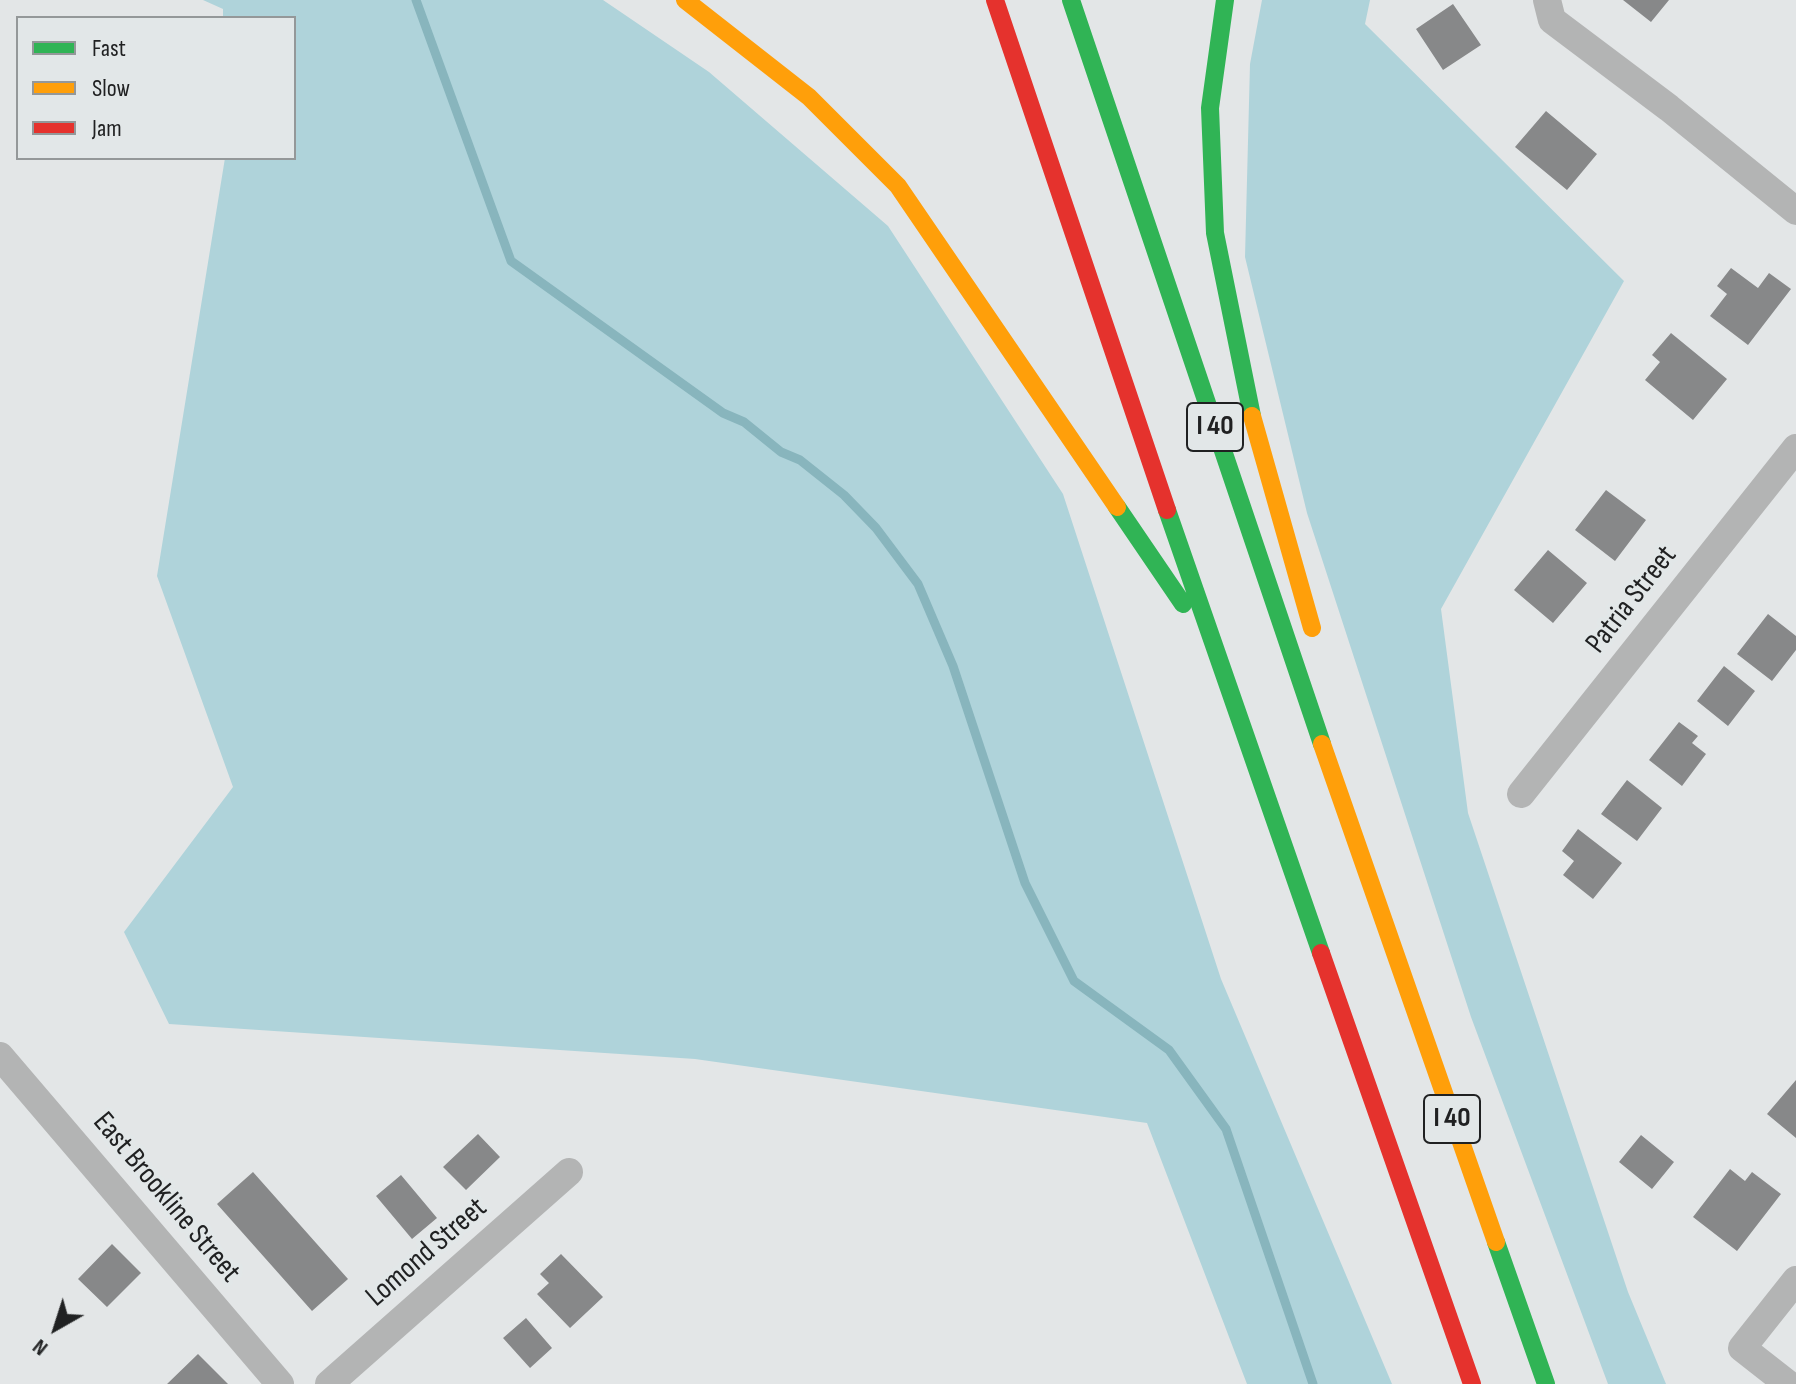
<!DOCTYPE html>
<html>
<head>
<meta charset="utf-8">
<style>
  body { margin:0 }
  #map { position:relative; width:1796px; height:1384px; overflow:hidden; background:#e3e6e7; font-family:"Sofia Sans Condensed",sans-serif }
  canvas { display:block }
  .legend { position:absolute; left:16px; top:16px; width:280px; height:144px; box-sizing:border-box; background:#e2e7e8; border:2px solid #949899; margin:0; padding:10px 14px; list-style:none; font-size:24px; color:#202122 }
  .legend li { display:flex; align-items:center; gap:16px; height:40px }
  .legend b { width:40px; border:2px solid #949899 }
  .north { position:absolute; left:16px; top:1288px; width:80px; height:80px; -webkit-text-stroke:6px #e2e7e8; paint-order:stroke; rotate:219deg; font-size:22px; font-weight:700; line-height:32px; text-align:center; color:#202122 }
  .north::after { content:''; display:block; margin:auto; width:28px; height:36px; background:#202122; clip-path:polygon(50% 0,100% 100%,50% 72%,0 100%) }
</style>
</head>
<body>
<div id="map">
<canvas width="1796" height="1384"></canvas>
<ul class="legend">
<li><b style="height:10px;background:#30b455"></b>Fast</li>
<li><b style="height:10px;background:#ff9f0a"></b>Slow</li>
<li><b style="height:10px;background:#e5322d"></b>Jam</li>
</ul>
<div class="north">N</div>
</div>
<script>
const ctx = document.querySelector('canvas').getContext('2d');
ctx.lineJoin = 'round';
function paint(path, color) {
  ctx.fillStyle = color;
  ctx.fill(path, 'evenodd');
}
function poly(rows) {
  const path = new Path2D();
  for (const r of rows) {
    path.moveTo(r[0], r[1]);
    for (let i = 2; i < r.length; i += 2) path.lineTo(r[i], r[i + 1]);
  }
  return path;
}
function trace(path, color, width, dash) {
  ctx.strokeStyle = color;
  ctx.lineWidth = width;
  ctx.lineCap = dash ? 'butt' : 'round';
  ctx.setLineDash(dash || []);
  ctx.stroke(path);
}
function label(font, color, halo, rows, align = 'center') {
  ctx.font = font + ' "Sofia Sans Condensed",sans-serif';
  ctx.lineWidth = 8;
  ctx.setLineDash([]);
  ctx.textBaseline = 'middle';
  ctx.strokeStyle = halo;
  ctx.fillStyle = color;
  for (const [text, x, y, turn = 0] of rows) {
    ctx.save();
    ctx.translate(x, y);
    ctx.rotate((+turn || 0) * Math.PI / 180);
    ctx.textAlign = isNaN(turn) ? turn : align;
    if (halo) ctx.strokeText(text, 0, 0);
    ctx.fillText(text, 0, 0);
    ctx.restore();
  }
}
const forest = poly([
  [203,0,603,0,709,72,888,226,1063,494,1221,979,1392,1384,1247,1384,1147,1123,695,1059,169,1024,124,932,233,787,157,576,225,158,294,158,294,18,223,18,223,9],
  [1262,0,1370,0,1365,24,1624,281,1441,609,1468,813,1628,1292,1666,1384,1608,1384,1471,1017,1307,513,1245,257,1250,64]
]);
const stream = poly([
  [416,0,511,261,723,413,744,422,781,452,800,460,844,495,876,528,918,584,953,666,1025,883,1074,981,1169,1050,1226,1129,1313,1384]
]);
const building = poly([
  [1623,0,1669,0,1651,22],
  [1453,4,1481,45,1443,70,1416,29],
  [1546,111,1597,154,1567,190,1515,147],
  [1731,268,1758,288,1769,273,1791,289,1748,345,1710,316,1727,294,1717,286],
  [1671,333,1727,379,1693,420,1645,380,1660,362,1652,355],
  [1606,490,1646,520,1615,561,1575,530],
  [1548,550,1587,583,1553,623,1514,590],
  [1768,614,1796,636,1796,650,1772,681,1737,654],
  [1724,666,1755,691,1728,726,1697,701],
  [1679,722,1698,736,1692,743,1706,754,1682,786,1649,760],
  [1627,780,1662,808,1637,841,1601,814],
  [1578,829,1622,863,1593,899,1563,875,1574,861,1562,851],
  [1796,1080,1796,1138,1767,1114],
  [478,1134,500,1157,466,1190,443,1167],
  [1641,1135,1674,1162,1652,1189,1619,1162],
  [1730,1169,1745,1181,1752,1172,1781,1194,1737,1251,1693,1217],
  [253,1172,348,1279,312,1311,217,1204],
  [401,1175,437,1218,412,1239,376,1196],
  [112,1244,141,1273,107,1307,78,1279],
  [561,1254,603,1297,570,1328,537,1294,549,1283,540,1274],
  [526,1318,552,1348,530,1368,503,1338],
  [198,1354,228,1384,167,1384]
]);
const street = poly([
  [1547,0,1552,20,1669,108,1796,211],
  [1521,794,1796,448],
  [0,1056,280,1384],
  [329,1384,569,1172],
  [1788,1384,1742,1348,1796,1280]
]);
const fast = poly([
  [1071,0,1322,744],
  [1225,0,1210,108,1215,233,1252,416],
  [1117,507,1183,604],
  [1167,510,1321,953],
  [1496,1242,1546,1384]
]);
const slow = poly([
  [685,0,809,97,898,186,1117,507],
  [1252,416,1312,628],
  [1322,744,1496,1242]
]);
const jam = poly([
  [995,0,1167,510],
  [1321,953,1472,1384]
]);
const shields = [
  [1215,427,56],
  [1452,1119,56]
];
const shieldNames = [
  ["I 40",1215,427],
  ["I 40",1452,1119]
];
const streetNames = [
  ["Patria Street",1632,600,-52],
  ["East Brookline Street",166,1198,50],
  ["Lomond Street",427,1253,-41]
];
paint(forest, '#afd3da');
trace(stream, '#88b5bd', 9);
paint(building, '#878889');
trace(street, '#b3b4b4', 28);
trace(fast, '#30b455', 18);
trace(slow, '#ff9f0a', 18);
trace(jam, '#e5322d', 18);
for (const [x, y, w] of shields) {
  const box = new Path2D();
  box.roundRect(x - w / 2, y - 24, w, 48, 6);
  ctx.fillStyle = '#e2e7e8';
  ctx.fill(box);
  trace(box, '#202122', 2);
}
label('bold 28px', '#202122', null, shieldNames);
label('30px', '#202122', '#e2e7e8', streetNames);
</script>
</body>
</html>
